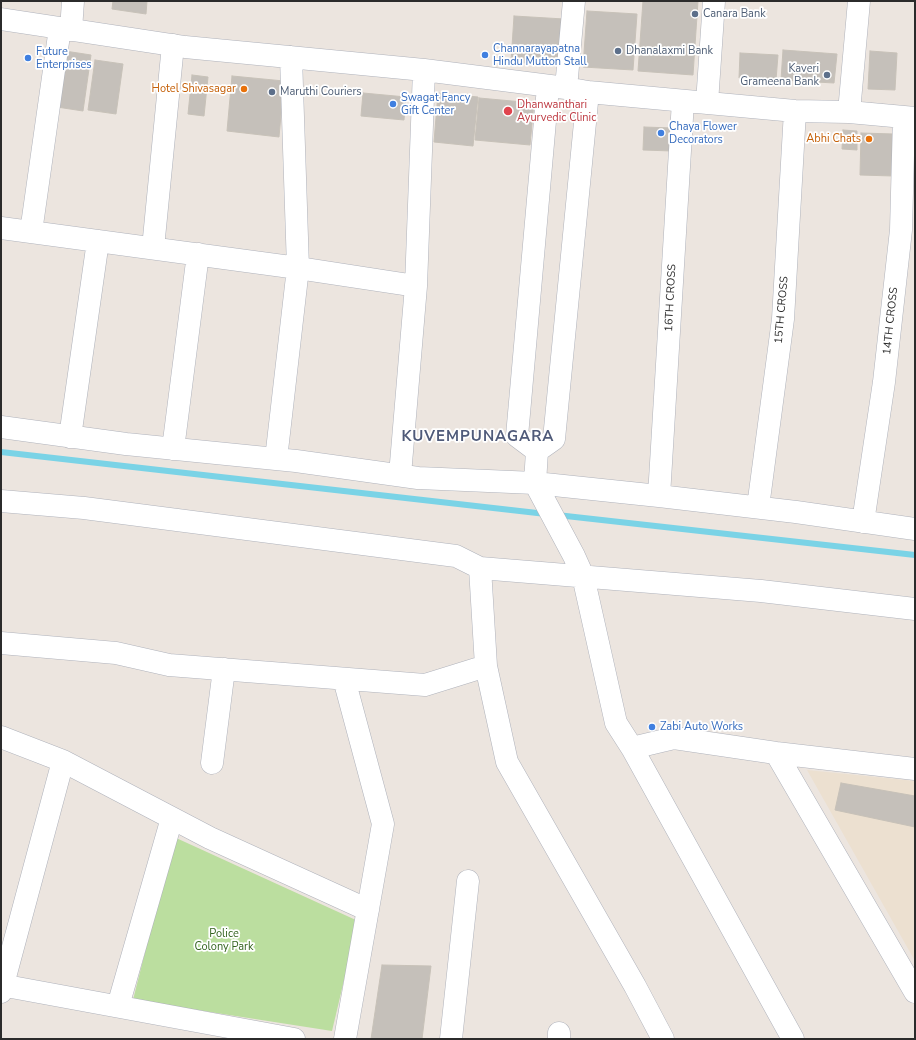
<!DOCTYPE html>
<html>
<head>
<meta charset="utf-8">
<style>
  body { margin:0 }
  #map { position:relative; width:916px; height:1040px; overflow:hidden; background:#ece5df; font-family:"Nunito Sans",sans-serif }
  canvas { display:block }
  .frame { position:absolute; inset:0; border:2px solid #2b2b2b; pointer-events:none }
</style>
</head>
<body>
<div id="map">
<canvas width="916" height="1040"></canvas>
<div class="frame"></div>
</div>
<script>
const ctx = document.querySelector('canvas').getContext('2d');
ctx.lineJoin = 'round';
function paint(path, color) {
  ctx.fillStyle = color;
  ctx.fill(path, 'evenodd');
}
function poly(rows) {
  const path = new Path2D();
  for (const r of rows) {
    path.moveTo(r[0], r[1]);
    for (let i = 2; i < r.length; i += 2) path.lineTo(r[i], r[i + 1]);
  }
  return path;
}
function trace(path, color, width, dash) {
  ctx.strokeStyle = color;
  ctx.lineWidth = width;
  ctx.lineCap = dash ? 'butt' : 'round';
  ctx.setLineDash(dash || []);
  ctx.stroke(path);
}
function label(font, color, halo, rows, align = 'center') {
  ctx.font = font + ' "Nunito Sans",sans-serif';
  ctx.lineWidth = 3.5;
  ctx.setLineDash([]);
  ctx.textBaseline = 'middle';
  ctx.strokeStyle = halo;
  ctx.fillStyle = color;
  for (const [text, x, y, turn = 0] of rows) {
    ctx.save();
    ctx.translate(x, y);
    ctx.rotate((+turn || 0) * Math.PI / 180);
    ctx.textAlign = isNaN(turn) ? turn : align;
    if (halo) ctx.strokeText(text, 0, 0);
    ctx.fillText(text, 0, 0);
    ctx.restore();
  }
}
const education = poly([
  [807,770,915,781,915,961]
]);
const green = poly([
  [174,837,358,921,332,1031,133,1000]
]);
const stream = poly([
  [1,452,546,514],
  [557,515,915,555]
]);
const building = poly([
  [113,1,147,1,146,14,112,9,113,1],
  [643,1,698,1,693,75,638,71,643,1],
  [587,11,637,14,633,70,583,67,587,11],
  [514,16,564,19,561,65,511,62,514,16],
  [783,50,837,54,834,83,781,80,783,50],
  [65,51,91,55,83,111,57,107,65,51],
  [870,51,897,53,895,90,868,89,870,51],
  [740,53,778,55,776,80,739,78,740,53],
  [95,60,123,64,116,114,88,110,95,60],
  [192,75,208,77,204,116,188,114,192,75],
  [232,76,284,81,279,137,227,131,232,76],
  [363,93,406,97,404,120,361,116,363,93],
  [438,93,478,97,473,146,434,142,438,93],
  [479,98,534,103,530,145,475,140,479,98],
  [644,127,673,128,672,151,643,150,644,127],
  [843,130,857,131,857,150,842,149,843,130],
  [861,133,894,134,893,176,860,175,861,133],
  [841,783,915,796,915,827,835,810,841,783],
  [382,965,431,966,422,1039,371,1039,382,965]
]);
const minor = poly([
  [1,19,185,47,424,70,566,88,588,92,795,111,849,112,915,118],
  [71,30,73,1],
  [566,88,574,1],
  [707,103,714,1],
  [849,112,859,1],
  [1,228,298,268,416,286,400,475],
  [31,232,60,28],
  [153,248,173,45],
  [416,286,424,70],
  [1,427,126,444,296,461,418,478,535,483,659,496,796,512,915,529],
  [70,437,98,241],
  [173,449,198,254],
  [537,451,535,483,574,556,583,576,616,723,632,748,674,738,776,753,915,769],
  [537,451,517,436,548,87],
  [537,451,554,439,588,92],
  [276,459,298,268,291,57],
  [659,496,683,101],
  [1,501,84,508,456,556,480,568],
  [758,507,783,319,795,111],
  [863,522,884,382,901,230,904,118],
  [1,643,116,653,169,665,425,685,486,666],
  [344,679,383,824,345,1039],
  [1,737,63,761,210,838,368,910],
  [632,748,793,1039],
  [776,753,915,992],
  [212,763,224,669],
  [1,985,294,1039],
  [1,992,63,761],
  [118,1006,172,818],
  [559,1033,559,1039],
  [451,1039,468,881],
  [663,1039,635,986,507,762,486,666,480,568,761,591,915,609]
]);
const markers = [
  [695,14,4,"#5c6f8a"],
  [618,51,4,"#5c6f8a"],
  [485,55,4,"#3f7fe0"],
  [28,58,4,"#3f7fe0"],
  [827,75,4,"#5c6f8a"],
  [244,89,4,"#e8710a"],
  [272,92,4,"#5c6f8a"],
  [393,104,4,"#3f7fe0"],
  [508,111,5,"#e0444e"],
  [661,133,4,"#3f7fe0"],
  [869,139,4,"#e8710a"],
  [652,727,4,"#3f7fe0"]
];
const serviceNames = [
  ["Canara Bank",703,14],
  ["Dhanalaxmi Bank",626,51],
  ["Kaveri",819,69,"right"],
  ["Grameena Bank",819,82,"right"],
  ["Maruthi Couriers",280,92]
];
const shopNames = [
  ["Channarayapatna",493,49],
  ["Hindu Mutton Stall",493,62],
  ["Future",36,52],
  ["Enterprises",36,65],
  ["Swagat Fancy",401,98],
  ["Gift Center",401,111],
  ["Chaya Flower",669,127],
  ["Decorators",669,140],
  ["Zabi Auto Works",660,727]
];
const foodNames = [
  ["Hotel Shivasagar",236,89],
  ["Abhi Chats",861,139]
];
const healthNames = [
  ["Dhanwanthari",517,105],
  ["Ayurvedic Clinic",517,118]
];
const streetNames = [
  ["16TH CROSS",671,298,-87],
  ["15TH CROSS",782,310,-85],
  ["14TH CROSS",891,321,-84]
];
const parkNames = [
  ["Police",224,934],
  ["Colony Park",224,947]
];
const districtNames = [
  ["KUVEMPUNAGARA",478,437]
];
paint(education, '#ece0d0');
paint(green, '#bbde9f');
trace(stream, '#7ad3e6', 6);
paint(building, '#c5c0ba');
trace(building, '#c7c1b8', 1);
trace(minor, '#afb2bb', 23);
trace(minor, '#fff', 22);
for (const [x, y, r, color] of markers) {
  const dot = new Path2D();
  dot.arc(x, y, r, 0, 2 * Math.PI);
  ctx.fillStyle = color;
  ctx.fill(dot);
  trace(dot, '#fff', 1.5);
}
label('11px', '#4e5e75', '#fff', serviceNames, 'left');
label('11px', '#366cbe', '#fff', shopNames, 'left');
label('11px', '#c56008', '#fff', foodNames, 'right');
label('11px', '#be3a42', '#fff', healthNames, 'left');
label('11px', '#2b2b2b', '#fff', streetNames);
label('11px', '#346420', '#fff', parkNames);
ctx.letterSpacing = '1px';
label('bold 15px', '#4f5a79', '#fff', districtNames);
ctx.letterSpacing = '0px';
</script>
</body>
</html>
